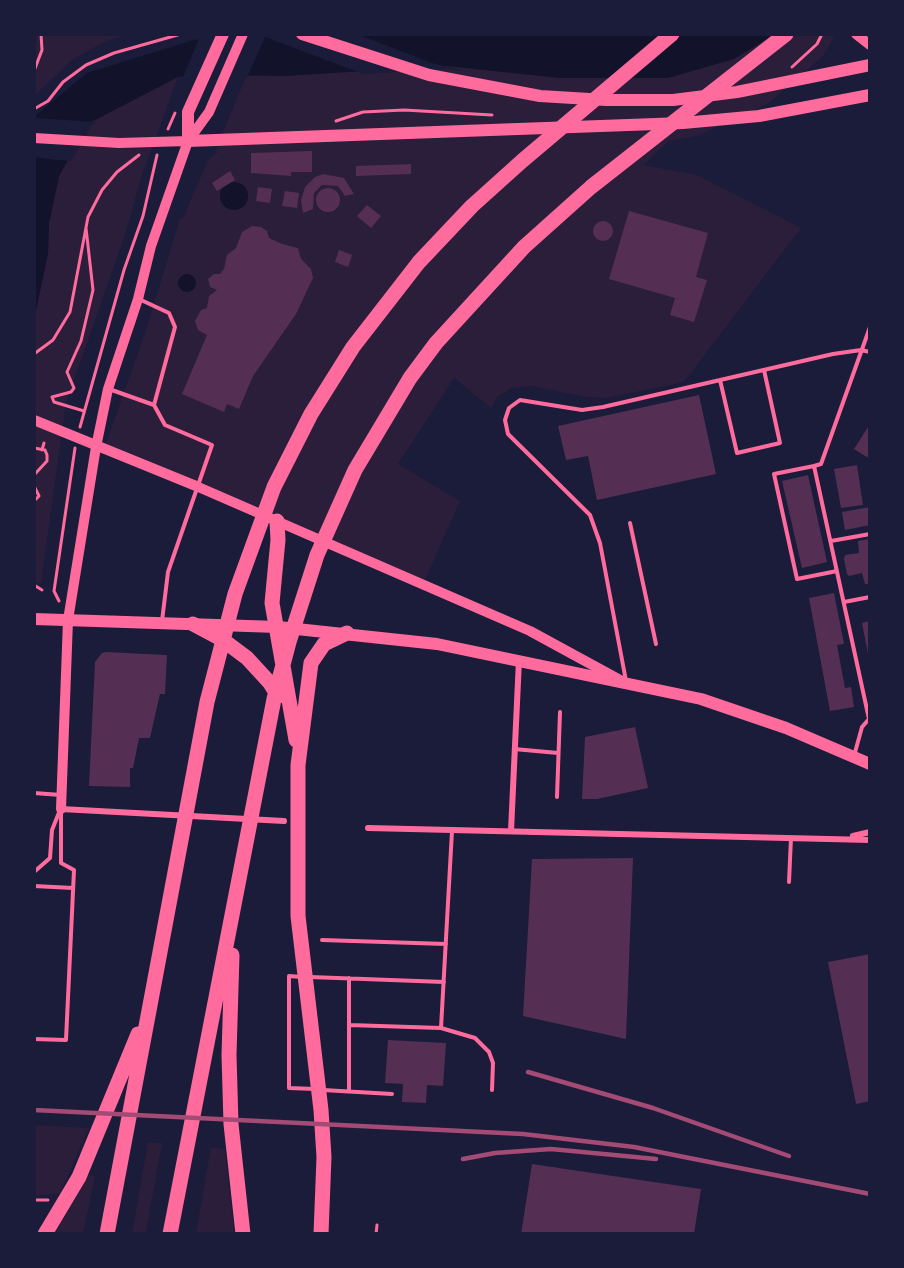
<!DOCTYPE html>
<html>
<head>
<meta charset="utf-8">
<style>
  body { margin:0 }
  #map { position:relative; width:904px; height:1268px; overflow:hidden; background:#1b1b3a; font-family:Cabin,sans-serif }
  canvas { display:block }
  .frame { position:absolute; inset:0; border:36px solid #1b1b3a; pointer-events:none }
</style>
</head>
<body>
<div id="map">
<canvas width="904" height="1268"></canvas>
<div class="frame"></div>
</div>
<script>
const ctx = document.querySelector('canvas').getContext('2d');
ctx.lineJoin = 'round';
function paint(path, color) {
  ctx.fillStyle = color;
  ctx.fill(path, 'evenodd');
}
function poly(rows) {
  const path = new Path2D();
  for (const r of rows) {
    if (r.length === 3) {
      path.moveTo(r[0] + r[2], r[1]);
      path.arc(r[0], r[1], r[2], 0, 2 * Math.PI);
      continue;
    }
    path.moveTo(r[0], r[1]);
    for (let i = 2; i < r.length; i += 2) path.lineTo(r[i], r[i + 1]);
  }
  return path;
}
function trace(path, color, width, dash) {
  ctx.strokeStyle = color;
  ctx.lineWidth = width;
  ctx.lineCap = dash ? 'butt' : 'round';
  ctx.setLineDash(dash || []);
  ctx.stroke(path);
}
const green = poly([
  [35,35,127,35,106,41,72,60,35,95],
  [263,35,835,35,824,55,769,103,697,136,669,141,643,165,697,175,801,228,684,382,607,398,586,397,531,386,512,388,497,397,491,408,454,378,398,464,460,501,425,580,106,444,148,324,180,218,183,218,208,160,218,152,215,152],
  [178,77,142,175,125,235,66,403,41,583,35,583,35,315,48,253,49,223,59,176,89,123],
  [35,1125,89,1128,60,1193,35,1196],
  [148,1142,162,1143,146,1233,132,1233],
  [211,1147,225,1149,234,1233,196,1233],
  [89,1175,95,1176,83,1233,55,1233]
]);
const water = poly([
  [232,35,774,35,734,59,668,78,560,78,446,66,284,76,216,75,178,77,89,123,59,176,49,223,48,253,35,315,35,116,87,73,194,40],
  [234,196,14],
  [187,283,9]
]);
const pier = poly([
  [213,34,359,35,432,63,465,71,446,69,363,74,265,37,247,78,182,80,200,36],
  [35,118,97,122,92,125,71,161,56,160,34,157]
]);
const building = poly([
  [312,151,312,172,291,172,291,176,251,173,251,153],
  [411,164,411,174,356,176,356,166],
  [230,171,235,180,217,191,212,183],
  [323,174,344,178,354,194,345,196,338,186,322,185,314,193,313,209,303,213,301,200,305,187,315,177],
  [258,187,272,189,270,203,256,201],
  [328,200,12],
  [285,191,299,193,297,208,282,206],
  [367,205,381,216,371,228,357,216],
  [629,211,708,233,696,277,707,280,694,322,670,315,675,298,609,279],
  [603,231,10],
  [252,226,261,227,267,231,269,238,282,244,298,248,301,259,311,269,313,278,296,314,253,376,239,409,227,404,224,412,182,394,207,335,198,330,195,321,201,310,207,308,209,296,217,290,210,287,208,279,214,274,220,274,224,269,227,255,236,248,242,232],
  [339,250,352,255,348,267,335,262],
  [699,395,716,474,597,500,588,456,566,460,558,426],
  [870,424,870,459,854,449],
  [857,465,863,505,841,508,834,469],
  [808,475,827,562,802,568,782,481],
  [870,507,870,525,845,530,842,512],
  [870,539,870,584,865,584,862,573,849,576,847,574,844,559,845,555,859,553,858,541],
  [834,593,844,644,837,645,845,688,851,687,854,707,830,711,809,598],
  [870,621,870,654,868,654,862,623],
  [106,652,167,655,165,694,160,694,150,738,139,738,133,768,130,768,130,787,89,786,95,662,102,653],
  [635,727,648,788,597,799,582,799,585,737],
  [633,858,626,1039,523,1016,532,859],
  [870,954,870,1101,856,1104,828,962],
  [388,1040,446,1043,443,1086,427,1085,426,1103,402,1102,403,1084,385,1083],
  [532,1164,701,1189,694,1234,521,1234]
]);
const path = poly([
  [792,67,817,44,822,34],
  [34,71,42,50,41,34],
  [34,109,48,101,63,82,86,65,114,53,181,34],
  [336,121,363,112,404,110,492,115],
  [168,129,175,113],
  [34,354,53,340,70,312,88,217,102,190,117,172,139,155],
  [84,411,54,402,52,397,71,392,74,388,67,372,81,341,93,290,86,228],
  [80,427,124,270,143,216,157,155],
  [34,448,45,450,47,455,47,461,34,475],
  [42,450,44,443],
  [34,486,39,496,34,501],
  [34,585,42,590],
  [59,601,54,591,75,448],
  [34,1200,48,1200],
  [376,1234,377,1225]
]);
const service = poly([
  [141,300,169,313,175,327,154,405],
  [720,380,737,453,780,443,764,370],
  [109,389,154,405,165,425,212,445,168,572,162,621],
  [814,466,774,474,797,579,837,571],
  [630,523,656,644],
  [831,541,870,534],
  [844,602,870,597],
  [626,681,600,543,590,515,508,434,505,420,509,408,520,400,582,410,603,407,833,354,861,350,870,352],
  [514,749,558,753],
  [854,756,862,727,869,719,814,466,821,464,870,327],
  [34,793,61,795],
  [557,797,560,712],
  [34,872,50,858,52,830,60,810],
  [789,882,791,838],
  [34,886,73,888],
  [322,940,446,944],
  [302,977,289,976,289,1088,315,1089],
  [310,977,444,982],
  [349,978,349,1091],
  [349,1025,441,1028,475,1038,489,1052,493,1063,492,1090],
  [441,1028,452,831],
  [34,1039,66,1040,74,870,61,863,61,810],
  [323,1090,392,1094]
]);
const minor = poly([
  [61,809,284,821],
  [368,828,870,840],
  [511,831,519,660],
  [853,836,870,832]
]);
const tertiary = poly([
  [856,34,870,45],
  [34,138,119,143,188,141],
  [34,420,196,486,530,631,620,680],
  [61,809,68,620,96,447,108,389,138,299,151,246,188,141,209,112,243,34]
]);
const secondary = poly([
  [223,34,188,112,188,141,683,123,759,116,870,95],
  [302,34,429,75,540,96,606,100,673,100,737,92,870,65],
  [34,619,278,627,437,644,701,699,786,728,870,764]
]);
const motorway = poly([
  [277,521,278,540,272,603,296,740],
  [193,624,223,640,247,658,270,683,278,696],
  [232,955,229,1055,231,1124,243,1234],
  [45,1234,79,1177,138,1034],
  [107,1234,207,702,235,594,274,487,311,414,353,347,419,262,472,206,522,161,672,34],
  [170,1234,274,699,289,642,317,555,355,470,410,378,436,343,524,247,591,187,786,34],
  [321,1234,324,1157,321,1110,298,916,298,765,311,663,324,644,347,633]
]);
const rail = poly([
  [528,1072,653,1108,789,1156],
  [34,1110,523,1134,634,1147,870,1194],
  [463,1159,495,1153,551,1149,656,1159]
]);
paint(green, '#2a1e3b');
paint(water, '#12122b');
paint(pier, '#1b1b3a');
paint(building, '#542f53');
trace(path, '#ff6b9d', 3);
trace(service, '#ff6b9d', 4);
trace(minor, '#ff6b9d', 6);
trace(tertiary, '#ff6b9d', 10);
trace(secondary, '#ff6b9d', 12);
trace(motorway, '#ff6b9d', 15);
trace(rail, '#a44b75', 4.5);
</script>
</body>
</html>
